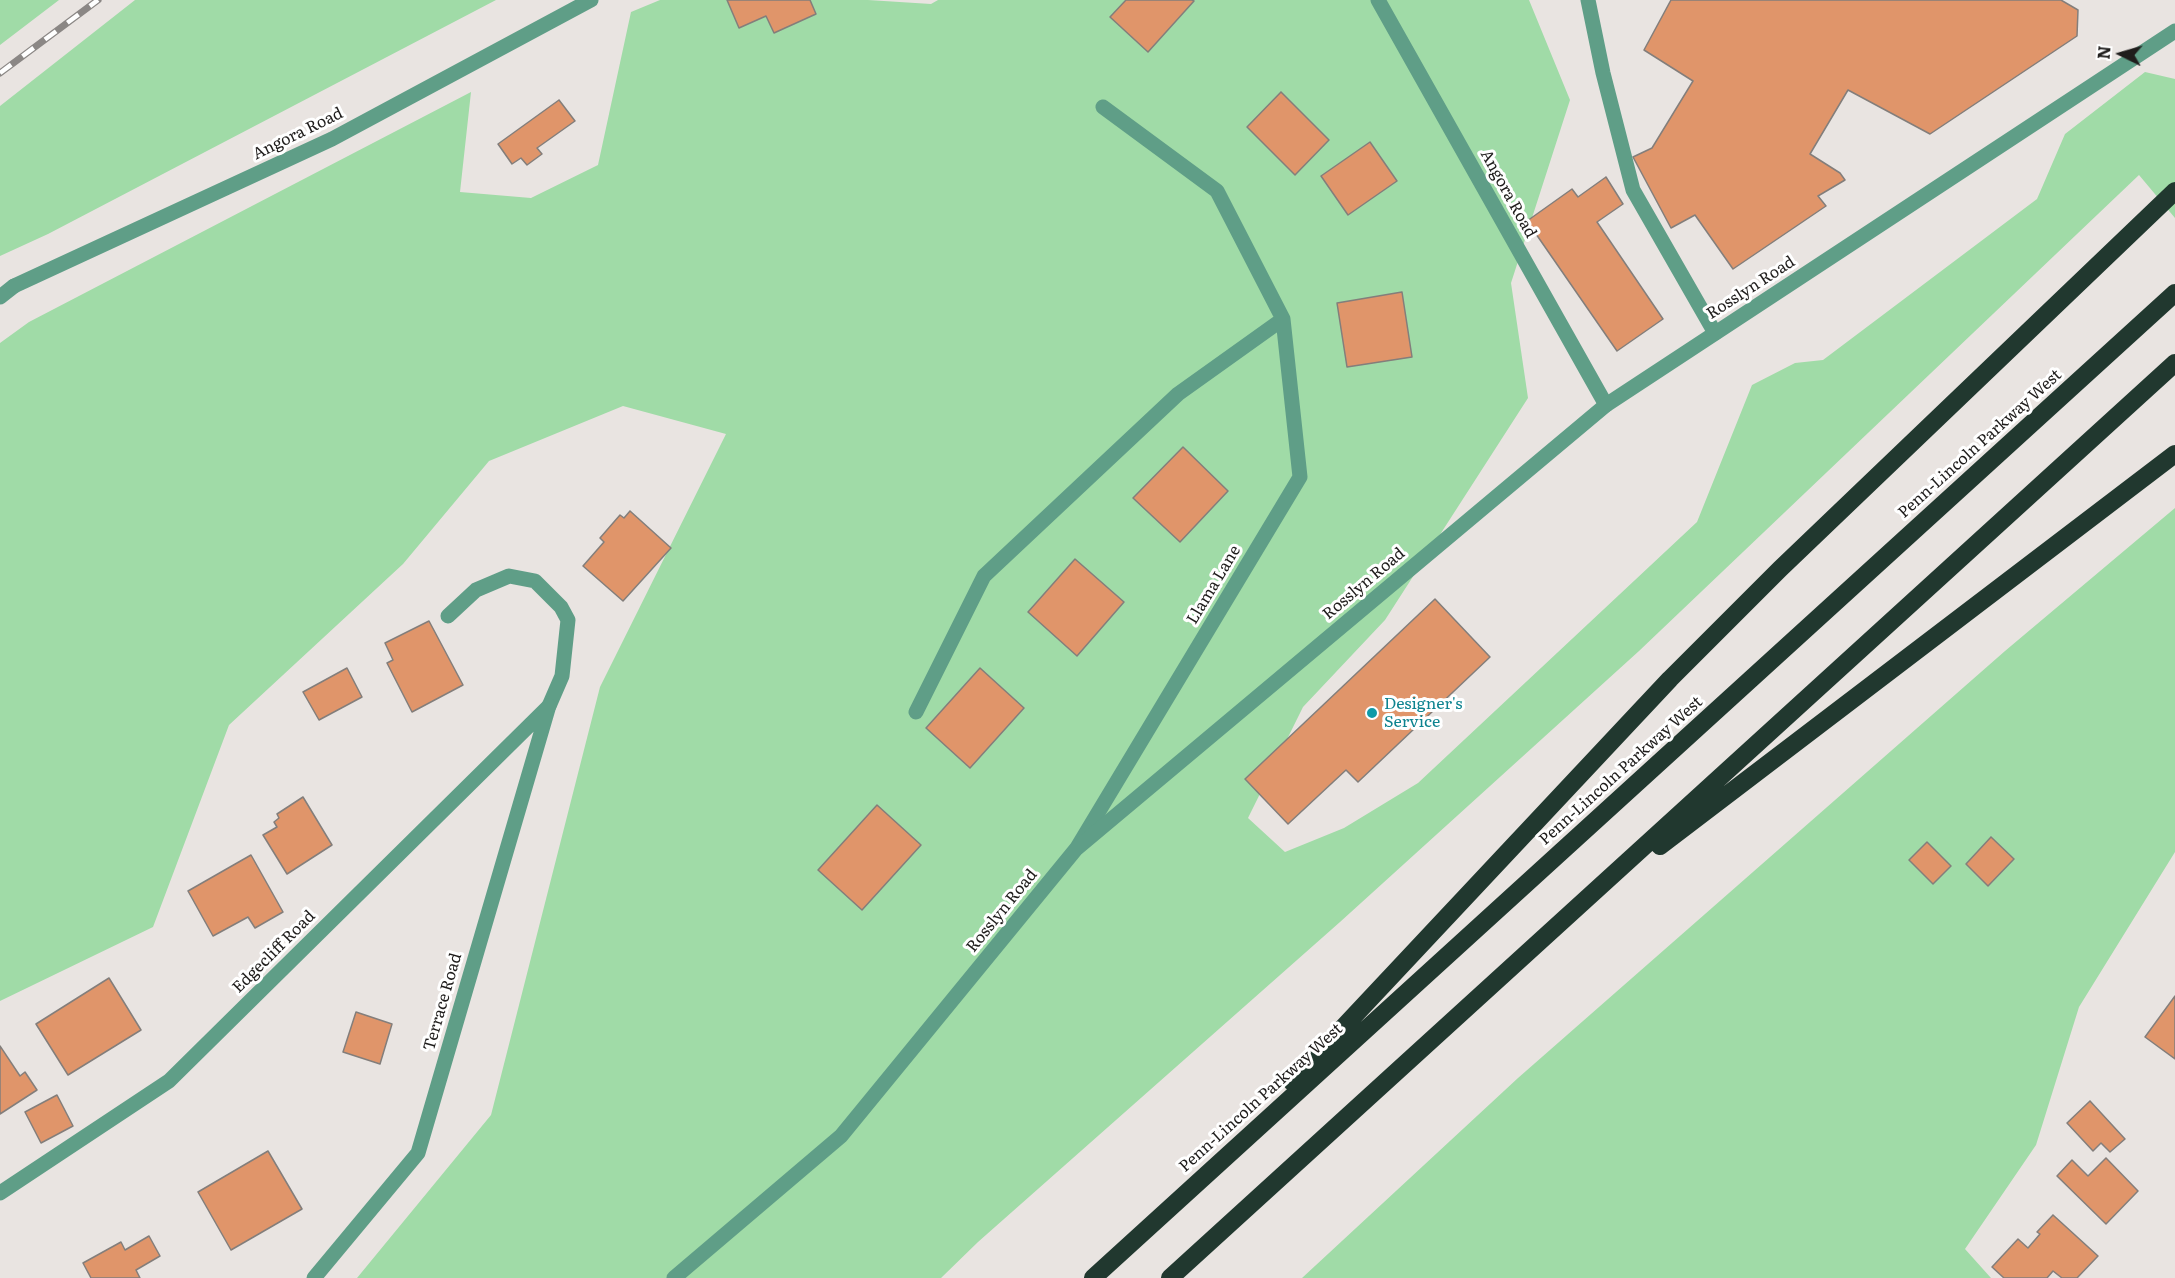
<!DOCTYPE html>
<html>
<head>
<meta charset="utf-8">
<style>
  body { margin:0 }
  #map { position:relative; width:2175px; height:1278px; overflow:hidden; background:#e9e4e1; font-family:Literata,serif }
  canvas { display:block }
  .north { position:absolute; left:2091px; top:24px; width:60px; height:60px; -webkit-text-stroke:4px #fff; paint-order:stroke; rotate:275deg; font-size:16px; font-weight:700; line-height:24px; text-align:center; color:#1f1d1c }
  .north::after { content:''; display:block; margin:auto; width:21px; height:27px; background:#1f1d1c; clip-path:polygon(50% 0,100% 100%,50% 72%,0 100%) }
</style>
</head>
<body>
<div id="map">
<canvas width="2175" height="1278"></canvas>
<div class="north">N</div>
</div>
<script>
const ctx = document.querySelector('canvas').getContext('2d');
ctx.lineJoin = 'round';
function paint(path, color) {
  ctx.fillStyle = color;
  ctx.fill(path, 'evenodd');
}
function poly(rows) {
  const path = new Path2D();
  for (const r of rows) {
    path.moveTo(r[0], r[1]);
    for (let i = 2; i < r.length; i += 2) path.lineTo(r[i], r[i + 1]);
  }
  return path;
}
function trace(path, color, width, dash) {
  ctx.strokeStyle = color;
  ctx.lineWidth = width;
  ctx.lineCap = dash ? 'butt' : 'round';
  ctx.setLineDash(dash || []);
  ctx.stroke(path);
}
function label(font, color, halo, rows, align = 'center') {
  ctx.font = font + ' Literata,serif';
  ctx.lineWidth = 6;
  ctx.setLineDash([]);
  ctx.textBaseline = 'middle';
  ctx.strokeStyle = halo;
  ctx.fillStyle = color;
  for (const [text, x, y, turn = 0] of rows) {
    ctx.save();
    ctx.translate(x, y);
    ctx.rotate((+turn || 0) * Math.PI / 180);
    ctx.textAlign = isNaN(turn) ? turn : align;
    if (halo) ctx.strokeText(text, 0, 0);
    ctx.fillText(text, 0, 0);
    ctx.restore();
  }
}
const green = poly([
  [0,0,59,0,0,45],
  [135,0,496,0,48,234,0,256,0,106],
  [660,0,868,0,931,4,938,0,1529,0,1570,100,1511,283,1528,398,1385,620,1303,707,1248,818,1285,852,1344,828,1418,783,1697,522,1752,385,1795,363,1823,360,2037,199,2065,134,2145,72,2175,79,2175,218,2139,175,1639,651,1340,922,978,1242,941,1278,357,1278,491,1115,600,687,726,434,623,406,489,461,403,564,229,725,153,927,0,1001,0,343,29,322,471,92,460,192,531,198,598,165,631,12],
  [2175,508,2175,852,2079,1007,2036,1145,1965,1249,1991,1278,1302,1278,1518,1078,2005,651]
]);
const building = poly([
  [727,0,810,0,816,14,774,33,766,16,739,28,727,0],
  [1126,0,1192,0,1194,1,1148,52,1110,17,1126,0],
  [1671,0,2061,0,2078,10,2077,36,1930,134,1848,90,1810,154,1840,173,1845,180,1818,196,1826,206,1733,269,1695,215,1671,228,1633,157,1652,148,1693,81,1644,50,1671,0],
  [1281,92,1329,140,1295,175,1247,127,1281,92],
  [559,100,575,121,537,148,542,154,527,165,521,158,512,164,498,144,559,100],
  [1370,142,1397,181,1348,215,1321,176,1370,142],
  [1606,177,1623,204,1597,222,1663,319,1617,351,1527,221,1572,189,1578,197,1606,177],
  [1402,292,1412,357,1347,367,1337,303,1402,292],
  [1183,447,1228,491,1180,542,1133,498,1183,447],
  [630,511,671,548,623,601,583,566,604,542,600,538,620,515,624,518,630,511],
  [1075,559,1124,602,1077,656,1028,612,1075,559],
  [1435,599,1490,657,1358,782,1346,770,1288,824,1245,779,1435,599],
  [429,621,463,685,412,712,387,663,393,660,385,643,429,621],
  [347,668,362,697,319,720,303,692,347,668],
  [980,668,1024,708,970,768,926,728,980,668],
  [303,797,332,845,287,874,263,835,277,827,274,822,279,818,277,814,303,797],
  [877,805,921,845,862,910,818,870,877,805],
  [1991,837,2014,859,1988,886,1966,864,1991,837],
  [1927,842,1951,866,1933,884,1909,860,1927,842],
  [251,855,283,912,255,928,248,917,213,936,188,891,251,855],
  [109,978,141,1030,68,1075,36,1024,109,978],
  [2175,996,2175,1059,2145,1037,2175,996],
  [356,1012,392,1024,380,1064,343,1052,356,1012],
  [0,1046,20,1076,25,1072,37,1090,0,1114,0,1046],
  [57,1095,73,1126,41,1143,25,1112,57,1095],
  [2090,1101,2125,1139,2110,1152,2101,1143,2093,1151,2067,1123,2090,1101],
  [268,1151,302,1209,231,1250,198,1192,268,1151],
  [2106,1158,2138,1191,2106,1224,2057,1176,2072,1160,2088,1176,2106,1158],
  [2053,1215,2098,1256,2077,1278,2062,1278,2053,1271,2047,1278,2004,1278,1992,1267,2018,1239,2028,1248,2040,1234,2037,1232,2053,1215],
  [149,1236,160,1256,136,1270,140,1278,91,1278,83,1263,121,1242,125,1250,149,1236]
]);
const service = poly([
  [1588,0,1603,73,1633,190,1715,333],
  [0,297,14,286],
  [448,616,476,590,509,576,535,581,561,607,568,620,562,676,549,706]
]);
const minor = poly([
  [1378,0,1606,405],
  [14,286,332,139,591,0],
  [916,712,984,576,1178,394,1283,319],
  [1078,846,1300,477,1283,319,1217,191,1103,107],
  [0,1193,169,1081,549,706],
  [314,1278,418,1153,548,709]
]);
const tertiary = poly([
  [674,1278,841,1136,1076,849,1606,405,2175,31]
]);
const motorway = poly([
  [1660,846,2175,454],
  [1292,1082,1670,679,1780,569,2175,191],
  [1093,1278,2175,293],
  [1170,1278,2175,363]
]);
const rail = poly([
  [0,73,98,0]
]);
const markers = [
  [1372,713,6,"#0f9aa8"]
];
const streetNames = [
  ["Angora Road",298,134,-26],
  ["Angora Road",1508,194,61],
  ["Rosslyn Road",1751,288,-33],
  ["Penn-Lincoln Parkway West",1980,444,-42],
  ["Rosslyn Road",1364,584,-40],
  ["Llama Lane",1214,585,-59],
  ["Penn-Lincoln Parkway West",1621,771,-42],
  ["Rosslyn Road",1002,911,-51],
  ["Edgecliff Road",274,952,-45],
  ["Terrace Road",443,1002,-74],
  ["Penn-Lincoln Parkway West",1261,1098,-42]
];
const cultureNames = [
  ["Designer's",1384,704],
  ["Service",1384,722]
];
paint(green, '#a0dba7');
paint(building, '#e0956a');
trace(building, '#837e7b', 1.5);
trace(service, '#5f9e87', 15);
trace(minor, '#5f9e87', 15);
trace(tertiary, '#5f9e87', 15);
trace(motorway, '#21382f', 18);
trace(rail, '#8b8785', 7);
trace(rail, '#fff', 4.5, [14]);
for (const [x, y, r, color] of markers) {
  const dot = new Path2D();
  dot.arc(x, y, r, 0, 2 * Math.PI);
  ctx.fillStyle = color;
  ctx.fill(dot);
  trace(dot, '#fff', 2);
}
label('16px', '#1f1d1c', '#fff', streetNames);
label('16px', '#0d838f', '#fff', cultureNames, 'left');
</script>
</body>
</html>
